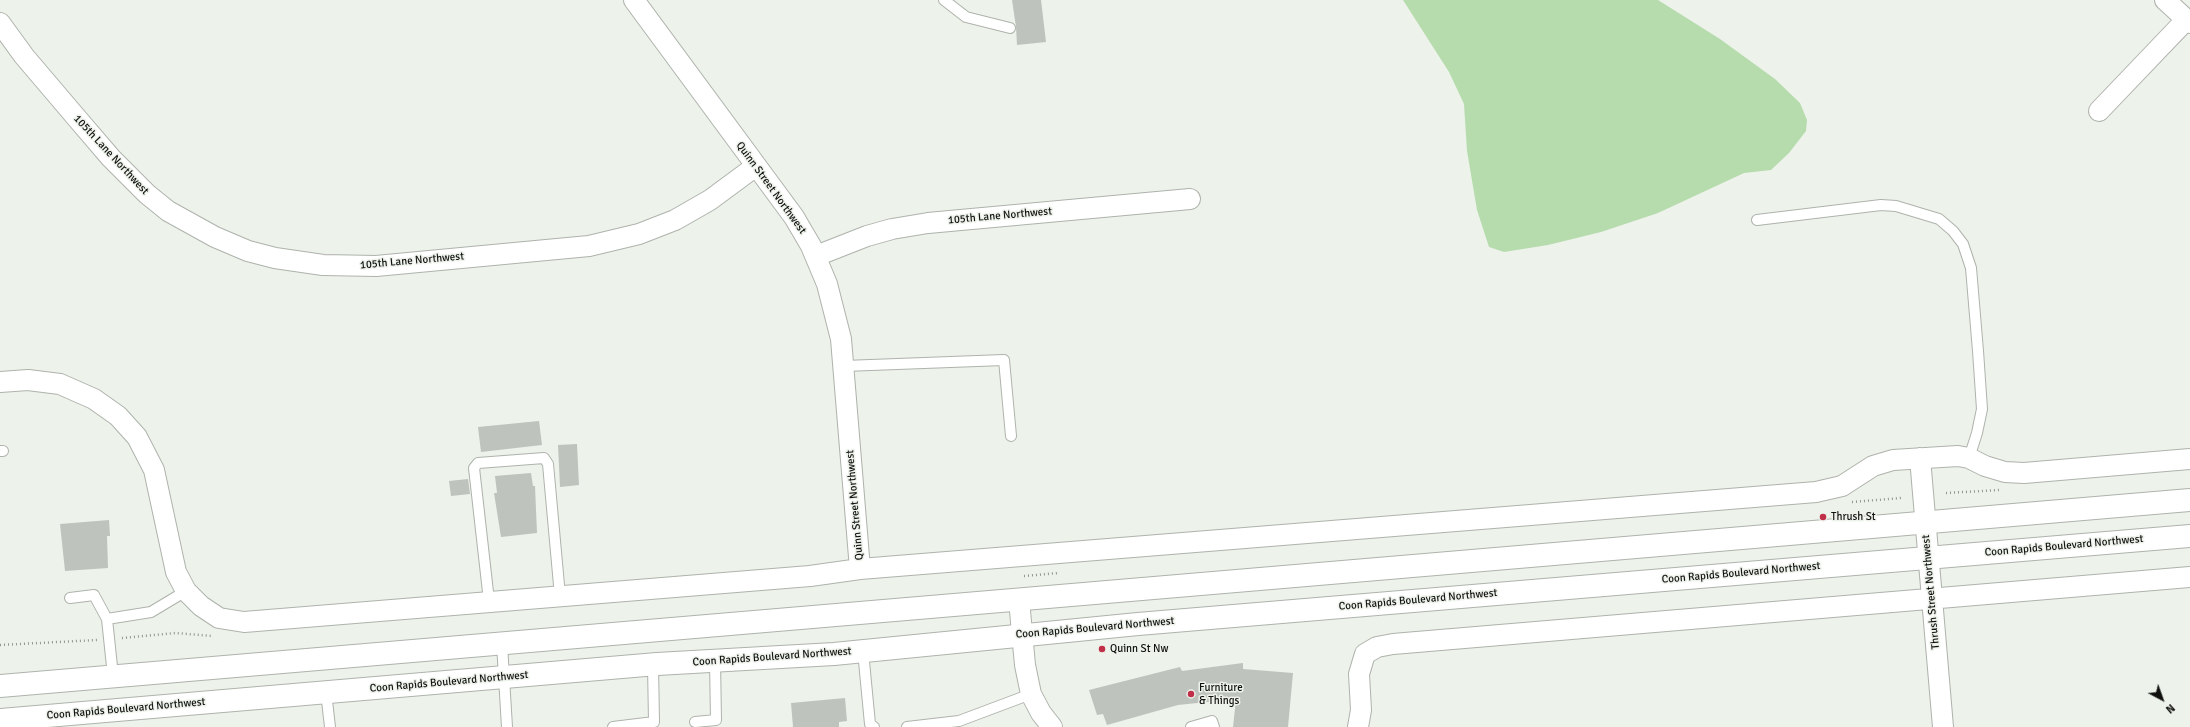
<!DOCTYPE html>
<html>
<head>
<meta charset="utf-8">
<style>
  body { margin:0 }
  #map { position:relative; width:2190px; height:727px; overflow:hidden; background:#edf2eb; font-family:Signika,sans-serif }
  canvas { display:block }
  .north { position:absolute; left:2142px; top:679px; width:40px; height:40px; -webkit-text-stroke:3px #edf2eb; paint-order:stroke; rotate:139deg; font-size:11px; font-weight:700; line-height:16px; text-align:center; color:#111210 }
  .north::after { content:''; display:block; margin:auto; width:14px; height:18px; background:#111210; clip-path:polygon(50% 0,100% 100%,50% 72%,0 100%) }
</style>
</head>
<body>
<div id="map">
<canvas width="2190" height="727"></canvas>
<div class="north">N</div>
</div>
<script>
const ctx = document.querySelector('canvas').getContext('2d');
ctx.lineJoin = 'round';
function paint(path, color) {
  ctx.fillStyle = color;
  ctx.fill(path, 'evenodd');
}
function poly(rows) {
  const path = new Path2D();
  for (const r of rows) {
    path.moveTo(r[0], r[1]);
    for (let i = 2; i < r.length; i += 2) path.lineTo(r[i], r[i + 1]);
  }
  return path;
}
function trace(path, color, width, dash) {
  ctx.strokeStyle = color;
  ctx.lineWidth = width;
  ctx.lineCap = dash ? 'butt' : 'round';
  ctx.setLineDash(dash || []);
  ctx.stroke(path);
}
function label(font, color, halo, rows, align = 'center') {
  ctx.font = font + ' Signika,sans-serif';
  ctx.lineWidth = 3;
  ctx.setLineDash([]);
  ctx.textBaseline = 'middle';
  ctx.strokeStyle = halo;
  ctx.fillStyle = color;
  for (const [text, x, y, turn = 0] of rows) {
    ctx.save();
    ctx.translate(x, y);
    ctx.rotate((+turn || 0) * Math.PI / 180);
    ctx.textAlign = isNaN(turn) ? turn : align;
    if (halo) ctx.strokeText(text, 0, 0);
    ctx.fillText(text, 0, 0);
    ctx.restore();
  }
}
const green = poly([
  [1403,0,1658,0,1720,39,1775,79,1800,103,1807,120,1806,131,1789,153,1771,170,1744,173,1658,213,1601,232,1548,245,1504,252,1489,247,1477,210,1467,151,1464,104,1449,72]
]);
const building = poly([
  [1012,0,1041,0,1046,42,1017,45,1016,27],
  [539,421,542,445,481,452,478,427],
  [577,444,579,485,560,487,558,445],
  [531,473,533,486,535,486,537,533,501,537,494,493,497,493,495,476],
  [468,479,470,494,451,496,449,481],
  [109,520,110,536,107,536,108,568,65,571,60,524],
  [1243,663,1243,669,1293,673,1288,727,1233,727,1236,699,1178,705,1107,725,1103,714,1097,715,1089,690,1180,667,1182,671],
  [845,698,847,721,839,722,839,727,793,727,791,703]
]);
const path = poly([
  [1946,493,2000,490],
  [1852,502,1901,498],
  [1024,576,1059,573],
  [122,638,176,633,212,636],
  [0,645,97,640]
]);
const service = poly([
  [944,0,966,17,1010,28],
  [1757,220,1881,205,1896,206,1939,219,1953,231,1963,244,1971,268,1978,351,1982,409,1977,433,1969,458],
  [844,366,1004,360,1011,436],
  [0,451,3,451],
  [70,598,94,595,107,619],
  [489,601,474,468,478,463,544,458,548,464,560,596],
  [502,644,507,727],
  [863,651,870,724,874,727],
  [113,676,107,619,151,612,186,591],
  [326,692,330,727],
  [695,722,716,720,715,661],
  [613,727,654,722,653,665],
  [907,727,959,721,1031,694],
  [1191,727,1212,721,1214,727]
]);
const minor = poly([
  [634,0,794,217,811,246,827,284,841,339,860,569],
  [2165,0,2190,23],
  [0,23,24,56,75,116,111,158,147,194,168,211,215,237,248,251,275,258,323,265,376,266,589,246,639,234,675,220,710,200,756,166],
  [2099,111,2186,20],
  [816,256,867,236,892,229,928,223,1190,199],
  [0,382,28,380,60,384,94,399,118,416,137,437,154,470,176,572,186,591,201,606,219,618,244,622,810,576,860,569,1816,492,1842,486,1873,466,1893,460,1958,456,1969,458,1985,466,2005,472,2024,473,2190,459],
  [1920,458,1943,727],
  [1019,600,1025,665,1031,694,1041,713,1052,727],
  [1358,727,1361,710,1359,674,1365,654,1377,647,1393,644,2190,577]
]);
const secondary = poly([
  [0,686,2190,500],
  [0,720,657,664,834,654,1138,624,2190,536]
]);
const markers = [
  [1823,517,4,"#c02f47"],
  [1102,649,4,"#c02f47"],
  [1191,694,4,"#c02f47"]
];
const streetNames = [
  ["105th Lane Northwest",111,155,47],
  ["Quinn Street Northwest",771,188,54],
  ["105th Lane Northwest",1000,216,-5],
  ["105th Lane Northwest",412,261,-5],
  ["Quinn Street Northwest",855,505,-95],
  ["Coon Rapids Boulevard Northwest",2064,546,-5],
  ["Coon Rapids Boulevard Northwest",1741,573,-5],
  ["Thrush Street Northwest",1931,592,-95],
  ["Coon Rapids Boulevard Northwest",1418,600,-5],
  ["Coon Rapids Boulevard Northwest",1095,628,-5],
  ["Coon Rapids Boulevard Northwest",772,657,-4],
  ["Coon Rapids Boulevard Northwest",449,682,-5],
  ["Coon Rapids Boulevard Northwest",126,709,-5]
];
const poiNames = [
  ["Thrush St",1831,517],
  ["Quinn St Nw",1110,649],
  ["Furniture",1199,688],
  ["& Things",1199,701]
];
paint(green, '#b6dcad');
paint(building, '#bec3bd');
trace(service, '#aeb3ac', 12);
trace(minor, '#aeb3ac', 22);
trace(secondary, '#aeb3ac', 24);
trace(path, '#929591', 2.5, [1, 3]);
trace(service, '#fff', 10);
trace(minor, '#fff', 20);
trace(secondary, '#fff', 22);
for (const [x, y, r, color] of markers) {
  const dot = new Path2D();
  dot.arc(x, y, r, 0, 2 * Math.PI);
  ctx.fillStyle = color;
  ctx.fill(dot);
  trace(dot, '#edf2eb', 1.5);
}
label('11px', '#111210', '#edf2eb', streetNames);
label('11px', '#111210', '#edf2eb', poiNames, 'left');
</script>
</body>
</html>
